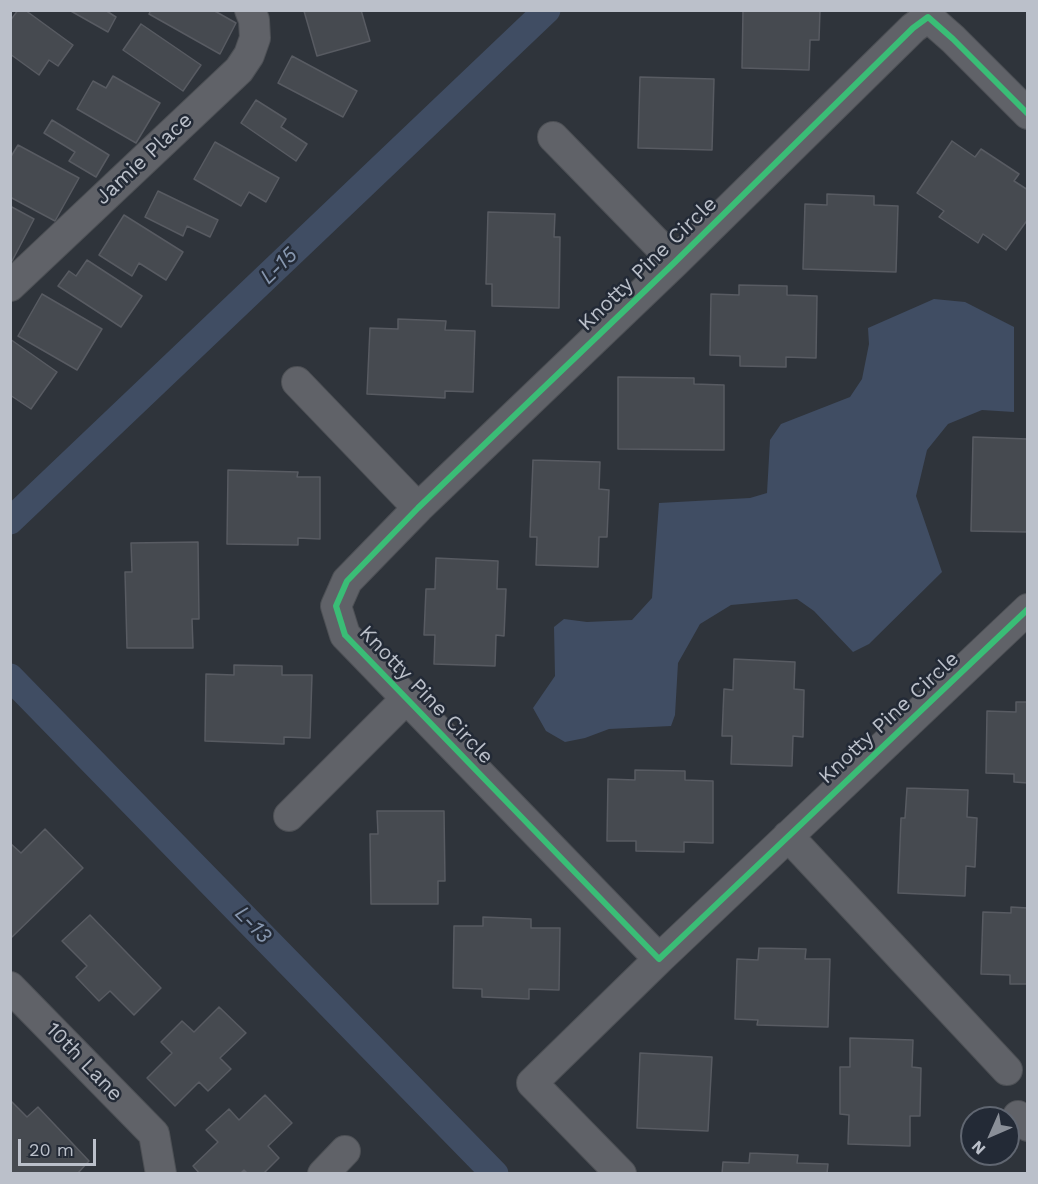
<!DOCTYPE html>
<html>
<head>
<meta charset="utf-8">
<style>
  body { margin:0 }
  #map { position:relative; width:1038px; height:1184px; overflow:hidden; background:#2f343b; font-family:"Work Sans",sans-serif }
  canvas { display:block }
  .frame { position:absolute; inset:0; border:12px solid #bbc0ca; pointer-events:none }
  .north { position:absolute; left:960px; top:1106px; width:60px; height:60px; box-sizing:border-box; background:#232a36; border:2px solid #606671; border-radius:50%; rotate:225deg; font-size:16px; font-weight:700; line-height:24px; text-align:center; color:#bbc0ca }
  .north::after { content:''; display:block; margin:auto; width:21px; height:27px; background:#8a8f98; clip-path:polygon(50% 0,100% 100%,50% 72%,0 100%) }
  .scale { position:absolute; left:18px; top:1139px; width:78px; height:27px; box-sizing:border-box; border:3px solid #bbc0ca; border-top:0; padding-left:8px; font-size:18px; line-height:21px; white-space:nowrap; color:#bbc0ca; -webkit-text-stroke:4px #232a36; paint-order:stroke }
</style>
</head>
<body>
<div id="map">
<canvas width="1038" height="1184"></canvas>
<div class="frame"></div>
<div class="north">N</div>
<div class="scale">20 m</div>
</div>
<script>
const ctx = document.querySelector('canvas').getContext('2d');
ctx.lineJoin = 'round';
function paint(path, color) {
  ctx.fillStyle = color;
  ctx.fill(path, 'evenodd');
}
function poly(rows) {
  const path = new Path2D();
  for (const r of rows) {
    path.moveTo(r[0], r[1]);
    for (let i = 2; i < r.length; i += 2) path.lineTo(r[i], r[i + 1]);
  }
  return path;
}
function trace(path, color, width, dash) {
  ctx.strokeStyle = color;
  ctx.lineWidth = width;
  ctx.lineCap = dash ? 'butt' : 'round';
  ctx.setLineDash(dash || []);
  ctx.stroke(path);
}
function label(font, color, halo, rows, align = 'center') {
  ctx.font = font + ' "Work Sans",sans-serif';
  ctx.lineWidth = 5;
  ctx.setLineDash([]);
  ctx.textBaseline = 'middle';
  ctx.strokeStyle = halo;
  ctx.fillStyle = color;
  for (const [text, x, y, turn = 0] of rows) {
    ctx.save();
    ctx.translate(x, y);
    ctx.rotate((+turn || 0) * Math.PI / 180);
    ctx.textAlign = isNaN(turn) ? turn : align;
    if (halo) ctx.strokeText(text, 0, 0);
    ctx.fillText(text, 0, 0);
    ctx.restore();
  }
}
const water = poly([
  [934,299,965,302,1014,327,1014,412,982,410,948,424,927,450,916,496,942,572,869,644,853,652,814,611,797,599,731,605,700,624,678,663,675,715,671,726,609,729,585,738,565,742,546,731,533,708,555,676,554,627,564,619,587,622,632,620,652,598,659,503,750,498,767,493,770,440,781,424,850,397,862,379,869,344,868,328]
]);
const canal = poly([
  [10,521,547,10],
  [10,677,495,1174]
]);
const building = poly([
  [18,10,25,10,73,45,58,66,49,60,39,75,10,54,10,21,18,10],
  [69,10,105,10,116,17,108,32,69,10],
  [151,10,213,10,236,23,220,54,149,14,151,10],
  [361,10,370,41,317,56,304,11,361,10],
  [743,10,820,10,819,40,810,40,809,70,742,68,743,10],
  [141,24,201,65,183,91,123,50,141,24],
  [292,56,357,91,343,117,278,83,292,56],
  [113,76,160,103,136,143,77,109,93,81,106,88,113,76],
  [640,77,714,79,712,150,638,148,640,77],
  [256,100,286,119,281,127,307,144,296,161,241,123,256,100],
  [52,120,109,155,96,177,69,161,75,152,44,133,52,120],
  [952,141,975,157,981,149,1019,174,1014,181,1028,190,1028,219,1006,250,983,234,978,243,939,217,944,211,917,193,952,141],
  [215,142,279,178,266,202,249,192,241,206,194,179,215,142],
  [18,145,79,178,55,221,10,197,10,158,18,145],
  [158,191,218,220,210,237,187,226,183,236,145,217,158,191],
  [827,194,874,196,874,205,898,206,896,272,803,269,805,204,827,205,827,194],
  [10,206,34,219,11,263,10,263,10,206],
  [488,212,555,214,554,237,560,237,559,308,492,306,492,284,486,284,488,212],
  [124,215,183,252,166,280,139,263,132,276,99,255,124,215],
  [87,260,142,296,121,327,58,286,69,271,76,276,87,260],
  [739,285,787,286,787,295,817,296,816,358,786,357,786,367,740,366,740,356,710,355,711,294,739,295,739,285],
  [42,294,102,329,77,370,18,336,42,294],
  [398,319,446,321,445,330,475,331,473,392,445,391,445,398,367,394,370,328,398,329,398,319],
  [10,339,57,372,31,409,10,395,10,339],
  [618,377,694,378,694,384,724,385,724,450,618,449,618,377],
  [973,437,1028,439,1028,532,971,531,973,437],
  [533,460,600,462,599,489,609,490,607,537,599,537,598,567,536,565,537,537,530,537,533,460],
  [228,470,298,472,297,477,320,477,320,539,298,538,298,545,227,544,228,470],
  [198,542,199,619,192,619,193,648,127,648,125,572,132,572,131,543,198,542],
  [436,558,498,561,497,589,506,589,504,636,496,635,495,666,434,664,435,635,424,635,426,589,435,589,436,558],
  [734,659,795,662,794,689,804,690,803,737,793,736,792,766,731,764,732,736,722,736,724,689,733,690,734,659],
  [234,665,282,666,282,675,312,675,310,738,284,737,284,744,205,741,206,674,234,675,234,665],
  [1016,702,1028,702,1028,783,1014,782,1014,774,986,773,987,711,1016,712,1016,702],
  [635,770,685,771,685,780,713,781,713,843,684,842,684,852,636,851,636,841,607,841,608,779,635,780,635,770],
  [907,788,968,790,967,817,977,818,975,867,966,866,965,896,898,893,901,818,905,818,907,788],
  [377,811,444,811,445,881,438,881,438,904,371,904,370,834,378,834,377,811],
  [45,829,83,868,12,937,10,935,10,843,21,853,45,829],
  [1011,907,1028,908,1028,984,1010,984,1010,975,981,974,983,912,1011,913,1011,907],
  [90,915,161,988,134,1015,110,991,99,1001,76,977,87,966,62,941,90,915],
  [483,917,531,919,531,928,560,928,559,990,529,989,529,999,482,997,482,989,453,988,454,926,483,926,483,917],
  [759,948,806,949,805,959,830,959,828,1027,757,1025,758,1020,735,1019,737,959,758,960,759,948],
  [219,1007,246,1033,220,1058,231,1069,208,1091,199,1082,175,1106,147,1078,172,1053,161,1042,182,1021,194,1032,219,1007],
  [850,1038,913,1040,912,1067,921,1068,920,1116,910,1116,910,1146,848,1144,849,1115,840,1114,840,1067,850,1067,850,1038],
  [640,1053,712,1057,708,1131,637,1128,640,1053],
  [265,1095,292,1123,268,1146,279,1158,263,1174,248,1174,244,1170,240,1174,200,1174,193,1166,218,1142,206,1130,229,1109,239,1120,265,1095],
  [10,1100,27,1117,38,1107,89,1161,77,1174,10,1174,10,1100],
  [750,1153,798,1155,797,1163,828,1164,827,1174,722,1174,723,1162,749,1163,750,1153]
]);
const minor = poly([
  [1028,114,953,39,928,17,913,28,675,262,418,508,347,581,336,606,345,635,659,959,1028,609],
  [553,137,675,262],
  [10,286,239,70,249,55,255,38,254,20,250,10],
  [297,382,418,508],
  [289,816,406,699],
  [788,836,1007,1070],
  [10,987,154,1134,161,1174],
  [1018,1116,1028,1126],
  [323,1174,345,1151],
  [621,1174,532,1083,659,959]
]);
const cycleway = poly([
  [1028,114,953,39,928,17,913,28,675,262,418,508,347,581,336,606,345,635,659,959,1028,609]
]);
const streetNames = [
  ["Jamie Place",144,159,-43],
  ["Knotty Pine Circle",648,264,-44],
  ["Knotty Pine Circle",426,695,46],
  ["Knotty Pine Circle",889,718,-43],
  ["10th Lane",84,1062,46]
];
const waterNames = [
  ["L-15",279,266,-44],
  ["L-13",253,925,46]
];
paint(water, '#404d63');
trace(canal, '#404d63', 27);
paint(building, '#464a50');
trace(building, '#585b62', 1.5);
trace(minor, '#4d5055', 32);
trace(minor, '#606268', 30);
trace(cycleway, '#3abd76', 6);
label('21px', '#bbc0ca', '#232a36', streetNames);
label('italic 22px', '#8696ae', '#232a36', waterNames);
</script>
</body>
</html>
